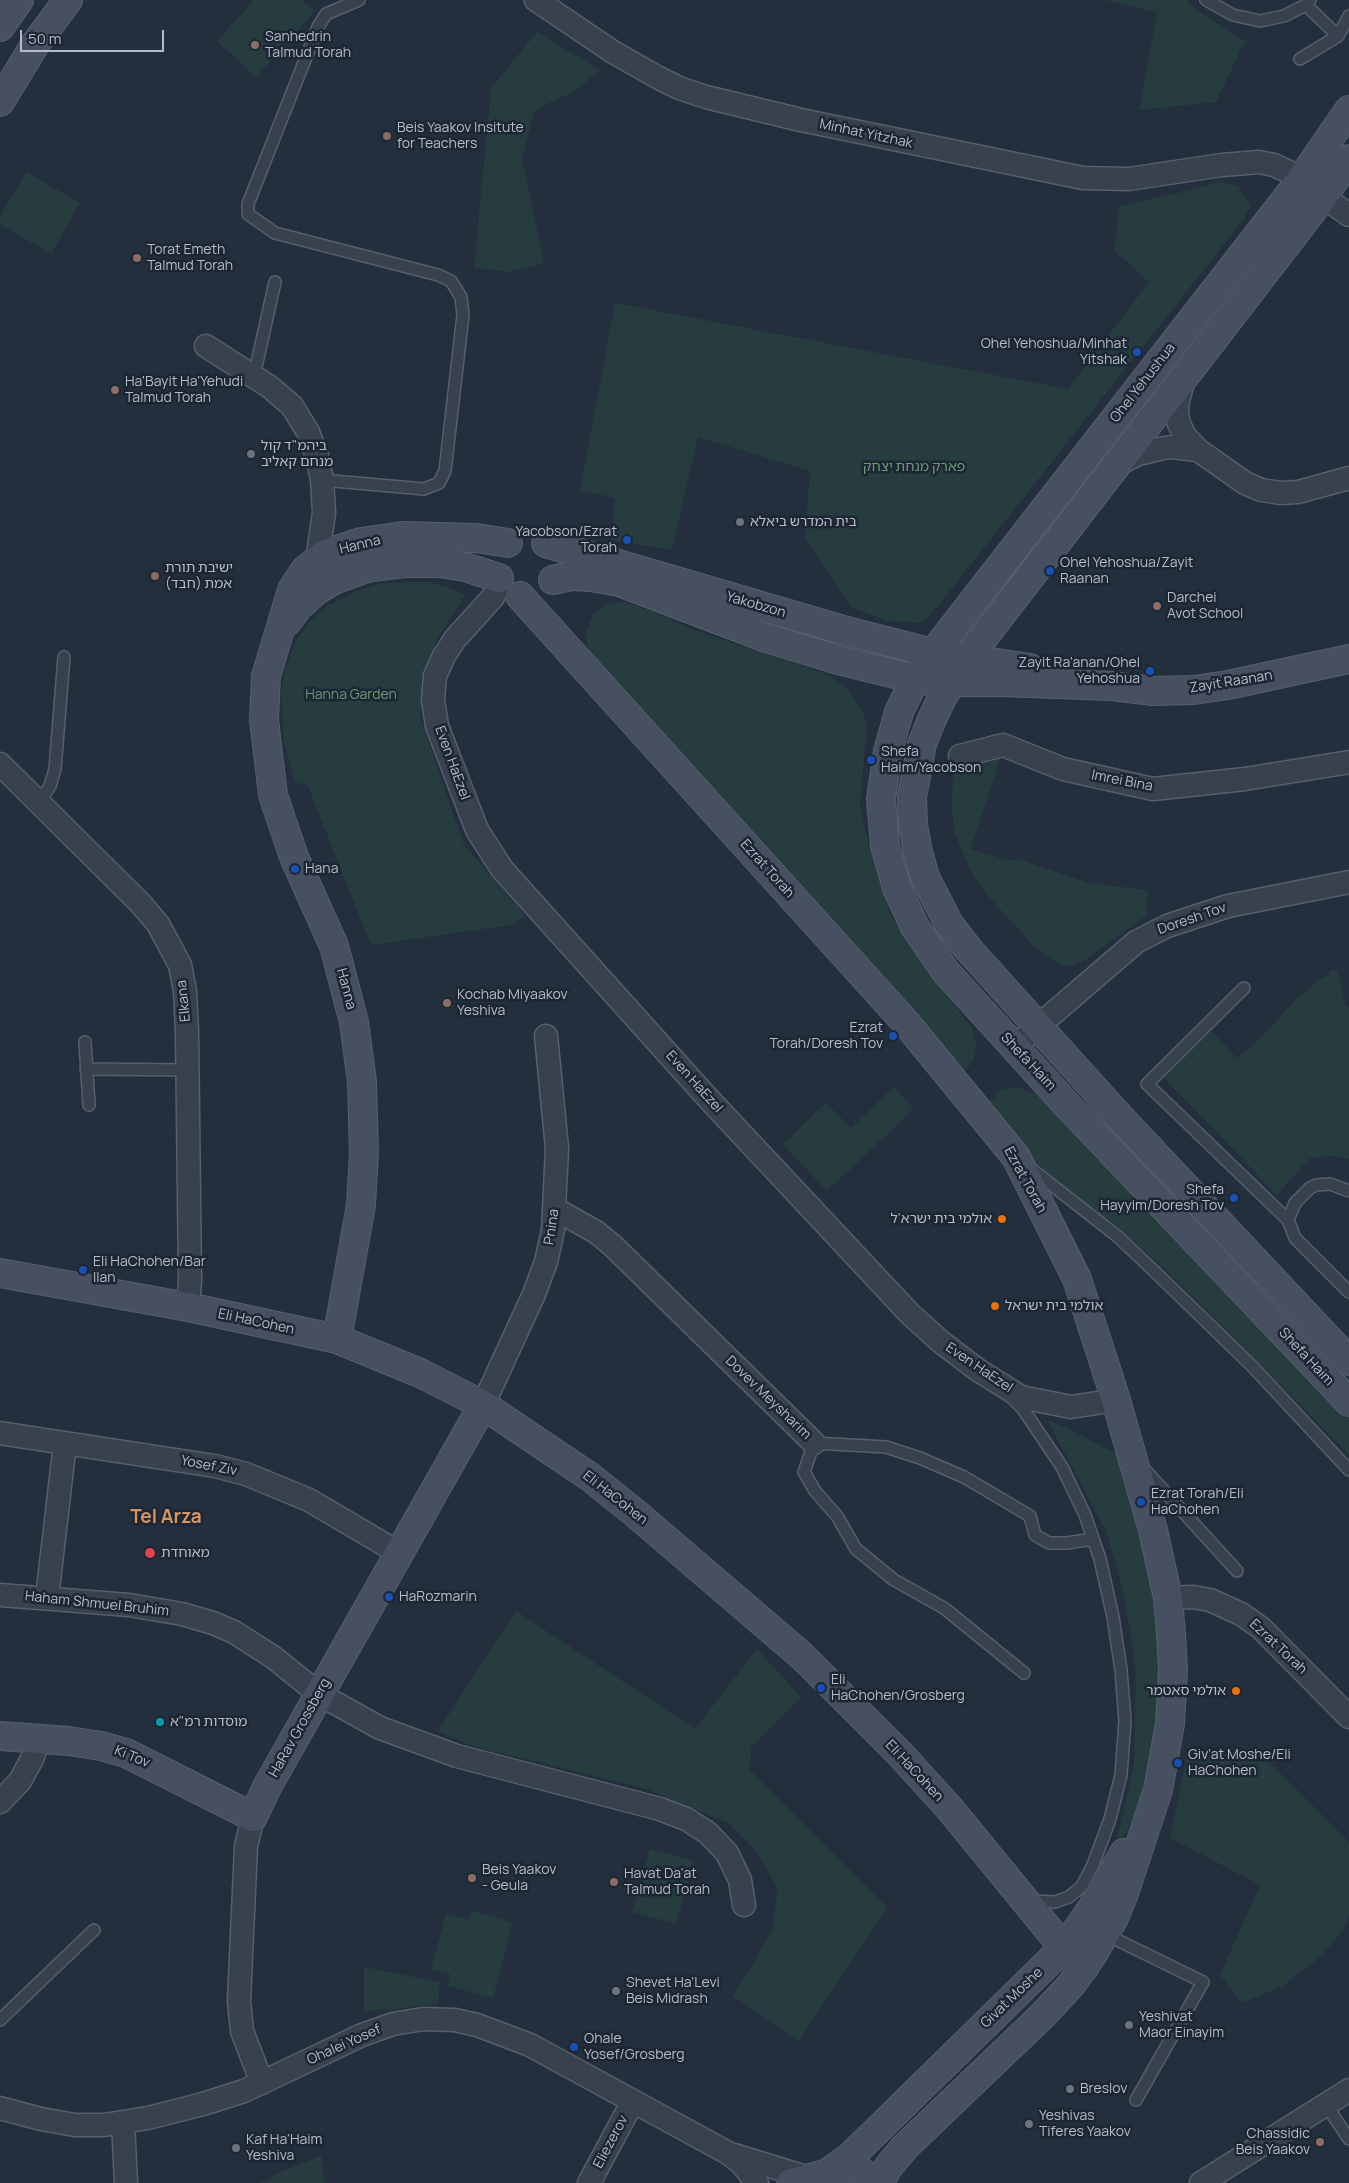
<!DOCTYPE html>
<html>
<head>
<meta charset="utf-8">
<style>
  body { margin:0 }
  #map { position:relative; width:1349px; height:2183px; overflow:hidden; background:#242f3e; font-family:Manrope,sans-serif }
  canvas { display:block }
  .scale { position:absolute; left:20px; top:30px; width:144px; height:22px; box-sizing:border-box; border:2px solid #b4bcc9; border-top:0; padding-left:6px; font-size:15px; line-height:18px; white-space:nowrap; color:#b4bcc9; -webkit-text-stroke:4px #1d2633; paint-order:stroke }
</style>
</head>
<body>
<div id="map">
<canvas width="1349" height="2183"></canvas>
<div class="scale">50 m</div>
</div>
<script>
const ctx = document.querySelector('canvas').getContext('2d');
ctx.lineJoin = 'round';
function paint(path, color) {
  ctx.fillStyle = color;
  ctx.fill(path, 'evenodd');
}
function poly(rows) {
  const path = new Path2D();
  for (const r of rows) {
    path.moveTo(r[0], r[1]);
    for (let i = 2; i < r.length; i += 2) path.lineTo(r[i], r[i + 1]);
  }
  return path;
}
function trace(path, color, width, dash) {
  ctx.strokeStyle = color;
  ctx.lineWidth = width;
  ctx.lineCap = dash ? 'butt' : 'round';
  ctx.setLineDash(dash || []);
  ctx.stroke(path);
}
function label(font, color, halo, rows, align = 'center') {
  ctx.font = font + ' Manrope,"Noto Sans Hebrew",sans-serif';
  ctx.lineWidth = 5;
  ctx.setLineDash([]);
  ctx.textBaseline = 'middle';
  ctx.strokeStyle = halo;
  ctx.fillStyle = color;
  for (const [text, x, y, turn = 0] of rows) {
    ctx.save();
    ctx.translate(x, y);
    ctx.rotate((+turn || 0) * Math.PI / 180);
    ctx.textAlign = isNaN(turn) ? turn : align;
    if (halo) ctx.strokeText(text, 0, 0);
    ctx.fillText(text, 0, 0);
    ctx.restore();
  }
}
const green = poly([
  [254,0,302,0,315,11,256,77,217,41],
  [1105,0,1187,0,1192,7,1245,41,1216,102,1139,110,1157,12],
  [537,32,600,70,575,91,535,110,522,158,544,263,509,272,474,268,491,88],
  [26,172,80,203,51,254,0,224,0,217],
  [1220,182,1238,186,1251,205,1244,219,934,611,922,623,888,621,851,607,805,537,810,471,698,437,672,550,611,540,615,498,580,490,615,303,1068,389,1149,282,1114,250,1119,206,1170,195],
  [427,582,445,586,465,595,436,641,423,682,420,717,464,845,525,915,510,925,371,945,307,784,295,783,284,743,281,698,284,671,296,641,309,622,325,607,355,592,383,583],
  [625,602,654,612,696,631,824,673,844,685,862,710,867,726,860,803,865,830,879,880,890,913,907,943,972,1028,976,1044,974,1059,965,1072,590,655,585,635,593,615,606,604],
  [1003,750,971,849,1007,860,1019,859,1088,883,1148,890,1146,916,1081,963,1072,966,1062,965,1036,948,989,897,973,876,955,834,952,811,953,767,966,772],
  [1337,969,1346,1007,1349,1007,1349,1159,1327,1155,1309,1159,1277,1195,1162,1076,1211,1031,1237,1058,1262,1037,1292,1003,1321,978,1329,975,1329,971],
  [894,1087,914,1109,827,1191,783,1144,826,1103,851,1128],
  [1018,1087,1047,1098,1349,1413,1349,1455,1253,1356,1169,1273,1112,1222,1048,1180,987,1104,1002,1089],
  [1047,1420,1063,1426,1119,1455,1154,1569,1164,1697,1147,1795,1112,1857,1124,1810,1134,1762,1136,1676,1130,1628,1119,1573,1105,1529],
  [516,1611,695,1729,757,1649,801,1697,751,1747,750,1770,887,1907,799,2041,733,1996,772,1931,778,1889,757,1852,728,1823,646,1789,472,1746,438,1731],
  [1188,1751,1236,1753,1270,1763,1349,1842,1349,1915,1344,1929,1322,1955,1283,1986,1242,2003,1220,1975,1260,1885,1170,1838],
  [650,1849,694,1861,676,1924,632,1912],
  [472,1911,513,1922,493,1998,447,1986,450,1974,431,1969,446,1914,469,1920],
  [364,1967,440,1982,438,2004,364,2012],
  [321,2156,325,2183,260,2183,282,2171]
]);
const lane = poly([
  [1206,0,1233,15,1260,21,1284,16,1306,5,1310,0],
  [1306,5,1338,36],
  [1300,59,1338,36,1349,16],
  [254,376,275,282],
  [322,480,424,489,439,483,445,471,463,315,461,297,451,281,438,275,275,233,248,214,248,204,318,27,326,14,359,0],
  [39,803,50,786,55,769,64,657],
  [1244,988,1147,1084,1288,1220],
  [85,1042,89,1105],
  [86,1069,187,1070],
  [1030,1168,1117,1236,1152,1269,1252,1366,1349,1470],
  [1349,1191,1330,1184,1316,1185,1310,1188,1295,1203,1288,1220,1295,1238,1349,1292],
  [1012,1398,1023,1409,1062,1467,1085,1515,1100,1559,1113,1617,1121,1670,1125,1721,1121,1775,1110,1819,1093,1865,1082,1886,1069,1897,1055,1902,1030,1901],
  [1144,1469,1237,1571],
  [1024,1673,944,1608,894,1580,856,1549,837,1516,815,1491,804,1472,814,1443,886,1447,920,1458,964,1477,1030,1516,1035,1535,1049,1543,1067,1543,1093,1539],
  [1105,1934,1203,1982,1136,2100],
  [0,2020,94,1930],
  [1326,2105,1349,2139]
]);
const street = poly([
  [536,0,613,52,657,77,679,88,706,97,801,120,1083,178,1129,179,1222,165,1259,162,1274,165,1287,171,1349,215],
  [206,346,270,387,292,406,308,432,317,456,322,480,324,513,317,561,317,573],
  [1184,379,1178,400,1177,412,1179,424,1185,436,1198,450,1245,483,1261,490,1281,493,1298,492,1349,478],
  [1116,465,1138,454,1159,449,1171,447,1198,450],
  [501,582,493,597,455,639,444,656,435,676,433,700,437,726,477,830,502,869,706,1096,910,1314,941,1342,978,1370,1021,1397,1071,1407,1116,1400],
  [960,756,1003,745,1063,769,1153,789,1245,779,1349,762],
  [0,764,141,904,158,924,180,965,185,991,187,1031,190,1281,188,1307],
  [1014,1047,1136,942,1167,926,1228,906,1349,882],
  [555,1209,596,1232,612,1245,814,1443],
  [483,1405,534,1294,546,1262,553,1230,557,1148,546,1036],
  [0,1433,215,1466,246,1474,309,1500,399,1553],
  [0,1595,129,1605,182,1614,213,1623,234,1632,273,1657,319,1694,380,1728,457,1756,660,1809,686,1819,708,1833,727,1853,740,1880,744,1905],
  [47,1598,65,1443],
  [1168,1598,1193,1597,1210,1600,1241,1614,1261,1628,1349,1717],
  [0,1802,20,1781,32,1759,39,1739],
  [253,1817,246,1846,239,2001,242,2031,262,2083],
  [0,2108,41,2119,75,2125,104,2125,148,2118,203,2104,244,2091,362,2035,393,2024,423,2019,455,2020,477,2025,530,2045,728,2153,742,2164,757,2183],
  [123,2122,126,2183],
  [734,2155,809,2178],
  [589,2183,633,2101],
  [1201,2183,1349,2090]
]);
const secondary = poly([
  [0,27,19,0],
  [0,102,36,43,68,0],
  [1349,110,1300,181,933,653,915,679,899,712,888,751,881,799,885,846,897,888,915,927,946,972,1067,1105,1349,1402],
  [1349,159,1322,198,967,659,942,698,932,719,922,744,912,797,913,825,918,852,925,877,949,924,969,950,1117,1114,1349,1361],
  [546,543,843,630,933,653,1030,668],
  [553,580,571,576,591,577,619,582,766,638,838,660,915,679,936,682,1001,682,1112,686,1153,691,1194,690,1228,685,1349,659],
  [520,596,907,1024,1016,1157,1077,1279,1116,1400,1153,1530,1168,1598,1171,1634,1173,1669,1170,1724,1158,1790,1123,1896,1113,1920,1093,1954,1071,1985,1042,2016,905,2147,889,2166,879,2183],
  [287,622,299,606,317,590,336,579,367,568,405,563,440,563,465,567,499,578],
  [0,1273,188,1307,337,1339,420,1373,483,1405,590,1477,635,1513,802,1656,901,1755,950,1809,1063,1947,1084,1968],
  [337,1339,361,1205,364,1153,362,1082,354,1022,334,946,294,857,273,795,264,720,266,676,292,590,305,570,325,554,361,542,403,536,476,538,508,543],
  [0,1736,69,1741,101,1746,126,1753,253,1817,267,1787,483,1405],
  [827,2173,850,2157,1050,1961,1077,1930,1092,1908,1124,1853],
  [791,2183,848,2168,858,2170,866,2175,872,2183]
]);
const markers = [
  [255,45,5,"#8d6e63"],
  [387,136,5,"#8d6e63"],
  [137,258,5,"#8d6e63"],
  [1137,352,5,"#1a4fb4"],
  [115,390,5,"#8d6e63"],
  [251,454,5,"#6b7280"],
  [740,522,5,"#6b7280"],
  [627,540,5,"#1a4fb4"],
  [1050,571,5,"#1a4fb4"],
  [155,576,5,"#8d6e63"],
  [1157,606,5,"#8d6e63"],
  [1150,671,5,"#1a4fb4"],
  [871,760,5,"#1a4fb4"],
  [295,869,5,"#1a4fb4"],
  [447,1003,5,"#8d6e63"],
  [893,1036,5,"#1a4fb4"],
  [1234,1198,5,"#1a4fb4"],
  [1002,1219,5,"#e8710a"],
  [83,1270,5,"#1a4fb4"],
  [995,1306,5,"#e8710a"],
  [1141,1502,5,"#1a4fb4"],
  [150,1553,6,"#e0444e"],
  [389,1597,5,"#1a4fb4"],
  [821,1688,5,"#1a4fb4"],
  [1236,1691,5,"#e8710a"],
  [160,1722,5,"#0f9aa8"],
  [1178,1763,5,"#1a4fb4"],
  [472,1878,5,"#8d6e63"],
  [614,1882,5,"#8d6e63"],
  [616,1991,5,"#6b7280"],
  [1129,2025,5,"#6b7280"],
  [574,2047,5,"#1a4fb4"],
  [1070,2089,5,"#6b7280"],
  [1029,2124,5,"#6b7280"],
  [1320,2142,5,"#8d6e63"],
  [236,2148,5,"#6b7280"]
];
const poiNames = [
  ["Sanhedrin",265,37],
  ["Talmud Torah",265,53],
  ["Beis Yaakov Insitute",397,128],
  ["for Teachers",397,144],
  ["Torat Emeth",147,250],
  ["Talmud Torah",147,266],
  ["Ohel Yehoshua/Minhat",1127,344,"right"],
  ["Yitshak",1127,360,"right"],
  ["Ha'Bayit Ha'Yehudi",125,382],
  ["Talmud Torah",125,398],
  ["ביהמ\"ד קול",261,446],
  ["מנחם קאליב",261,462],
  ["בית המדרש ביאלא",750,522],
  ["Yacobson/Ezrat",617,532,"right"],
  ["Torah",617,548,"right"],
  ["Ohel Yehoshua/Zayit",1060,563],
  ["Raanan",1060,579],
  ["ישיבת תורת",165,568],
  ["אמת (חבד)",165,584],
  ["Darchei",1167,598],
  ["Avot School",1167,614],
  ["Zayit Ra'anan/Ohel",1140,663,"right"],
  ["Yehoshua",1140,679,"right"],
  ["Shefa",881,752],
  ["Haim/Yacobson",881,768],
  ["Hana",305,869],
  ["Kochab Miyaakov",457,995],
  ["Yeshiva",457,1011],
  ["Ezrat",883,1028,"right"],
  ["Torah/Doresh Tov",883,1044,"right"],
  ["Shefa",1224,1190,"right"],
  ["Hayyim/Doresh Tov",1224,1206,"right"],
  ["אולמי בית ישרא'ל",992,1219,"right"],
  ["Eli HaChohen/Bar",93,1262],
  ["Ilan",93,1278],
  ["אולמי בית ישראל",1005,1306],
  ["Ezrat Torah/Eli",1151,1494],
  ["HaChohen",1151,1510],
  ["מאוחדת",161,1553],
  ["HaRozmarin",399,1597],
  ["Eli",831,1680],
  ["HaChohen/Grosberg",831,1696],
  ["אולמי סאטמר",1226,1691,"right"],
  ["מוסדות רמ\"א",170,1722],
  ["Giv'at Moshe/Eli",1188,1755],
  ["HaChohen",1188,1771],
  ["Beis Yaakov",482,1870],
  ["- Geula",482,1886],
  ["Havat Da'at",624,1874],
  ["Talmud Torah",624,1890],
  ["Shevet Ha'Levi",626,1983],
  ["Beis Midrash",626,1999],
  ["Yeshivat",1139,2017],
  ["Maor Einayim",1139,2033],
  ["Ohale",584,2039],
  ["Yosef/Grosberg",584,2055],
  ["Breslov",1080,2089],
  ["Yeshivas",1039,2116],
  ["Tiferes Yaakov",1039,2132],
  ["Chassidic",1310,2134,"right"],
  ["Beis Yaakov",1310,2150,"right"],
  ["Kaf Ha'Haim",246,2140],
  ["Yeshiva",246,2156]
];
const streetNames = [
  ["Minhat Yitzhak",866,134,12],
  ["Ohel Yehushua",1143,383,-52],
  ["Hanna",360,545,-14],
  ["Yakobzon",756,605,16],
  ["Zayit Raanan",1231,682,-9],
  ["Even HaEzel",452,763,70],
  ["Imrei Bina",1122,781,11],
  ["Ezrat Torah",767,869,48],
  ["Doresh Tov",1192,919,-19],
  ["Hanna",346,989,75],
  ["Elkana",184,1001,-96],
  ["Shefa Haim",1028,1062,47],
  ["Even HaEzel",694,1082,48],
  ["Ezrat Torah",1025,1180,61],
  ["Pnina",552,1227,-82],
  ["Eli HaCohen",256,1322,12],
  ["Shefa Haim",1306,1357,47],
  ["Even HaEzel",979,1368,34],
  ["Dovev Meysharim",768,1398,44],
  ["Yosef Ziv",209,1466,11],
  ["Eli HaCohen",615,1498,38],
  ["Haham Shmuel Bruhim",97,1604,6],
  ["Ezrat Torah",1278,1647,43],
  ["HaRav Grossberg",300,1728,-61],
  ["Ki Tov",132,1757,22],
  ["Eli HaCohen",914,1771,47],
  ["Givat Moshe",1012,1998,-44],
  ["Ohalei Yosef",344,2045,-24],
  ["Eliezerov",611,2142,-62]
];
const parkNames = [
  ["פארק מנחת יצחק",914,467],
  ["Hanna Garden",351,695]
];
const districtNames = [
  ["Tel Arza",166,1518]
];
paint(green, '#263c3f');
trace(lane, '#565f6c', 14);
trace(street, '#565f6c', 25);
trace(secondary, '#565f6c', 30);
trace(lane, '#38414e', 11);
trace(street, '#38414e', 22);
trace(secondary, '#465061', 28);
for (const [x, y, r, color] of markers) {
  const dot = new Path2D();
  dot.arc(x, y, r, 0, 2 * Math.PI);
  ctx.fillStyle = color;
  ctx.fill(dot);
  trace(dot, '#1d2633', 2);
}
label('14px', '#b4bcc9', '#1d2633', poiNames, 'left');
label('14px', '#b4bcc9', '#1d2633', streetNames);
label('14px', '#6b9a76', '#1d2633', parkNames);
label('bold 19px', '#d59563', '#1d2633', districtNames);
</script>
</body>
</html>
